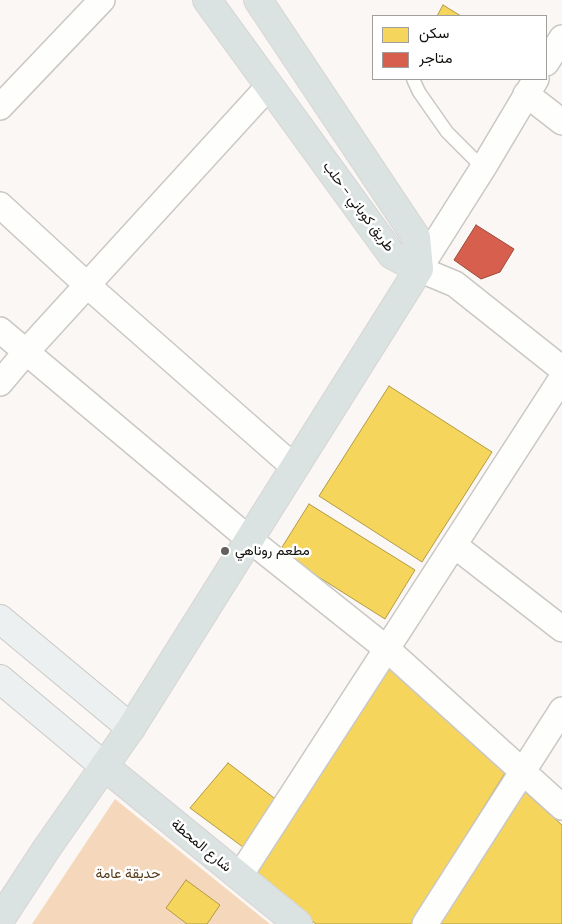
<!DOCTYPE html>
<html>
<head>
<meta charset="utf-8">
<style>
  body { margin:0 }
  #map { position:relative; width:562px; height:924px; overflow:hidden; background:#faf7f4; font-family:"DM Sans",Vazirmatn,sans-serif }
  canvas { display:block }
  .legend { position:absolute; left:372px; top:15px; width:175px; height:65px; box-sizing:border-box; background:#fff; border:1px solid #a09f9e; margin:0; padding:6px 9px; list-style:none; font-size:15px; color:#12100d }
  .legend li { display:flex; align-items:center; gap:10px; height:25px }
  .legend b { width:25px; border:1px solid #a09f9e }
</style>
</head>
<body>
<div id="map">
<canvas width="562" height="924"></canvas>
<ul class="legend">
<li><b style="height:14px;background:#f6d55c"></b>سكن</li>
<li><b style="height:14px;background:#d6604d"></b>متاجر</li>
</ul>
</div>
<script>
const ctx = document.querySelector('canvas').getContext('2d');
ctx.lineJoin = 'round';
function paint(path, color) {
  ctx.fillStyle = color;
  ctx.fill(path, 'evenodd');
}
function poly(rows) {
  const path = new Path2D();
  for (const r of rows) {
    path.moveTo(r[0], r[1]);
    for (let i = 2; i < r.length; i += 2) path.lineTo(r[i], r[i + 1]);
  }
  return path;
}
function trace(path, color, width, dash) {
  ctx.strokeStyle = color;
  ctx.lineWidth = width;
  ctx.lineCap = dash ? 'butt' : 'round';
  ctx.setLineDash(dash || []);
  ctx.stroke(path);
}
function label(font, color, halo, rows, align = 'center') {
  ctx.font = font + ' "DM Sans",Vazirmatn,sans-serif';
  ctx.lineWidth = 5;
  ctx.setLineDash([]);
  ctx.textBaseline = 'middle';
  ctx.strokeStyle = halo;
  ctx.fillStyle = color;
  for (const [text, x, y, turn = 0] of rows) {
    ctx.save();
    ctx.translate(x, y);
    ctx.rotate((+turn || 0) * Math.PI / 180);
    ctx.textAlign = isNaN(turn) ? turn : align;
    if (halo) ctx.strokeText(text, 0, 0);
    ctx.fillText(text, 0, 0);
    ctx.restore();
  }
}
const green = poly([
  [115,799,270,924,32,924]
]);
const homes = poly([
  [443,5,461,16,437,16,443,5],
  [389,386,492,452,422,562,319,496,389,386],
  [309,504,415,570,385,619,279,552,309,504],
  [388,661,505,773,411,924,316,924,253,878,388,661],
  [228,763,278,801,247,850,190,808,228,763],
  [525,792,562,825,562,924,440,924,525,792],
  [186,880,220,905,207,924,187,924,166,908,186,880]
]);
const shops = poly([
  [476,225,514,249,500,272,481,279,454,260,476,225]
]);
const lane = poly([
  [413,79,419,92,447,132,483,168]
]);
const street = poly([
  [546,63,562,38],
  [536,79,483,168,419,269,455,284,562,369],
  [526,94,562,122],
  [0,107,102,0],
  [0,205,87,285,294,467],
  [0,330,249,539,387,649,562,807],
  [0,383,26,352,269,86],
  [454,545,562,629],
  [239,877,562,378],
  [425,924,562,710]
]);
const secondary = poly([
  [0,619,131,728],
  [0,679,104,766]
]);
const primary = poly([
  [207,0,392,255,419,269],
  [258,0,416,237,419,269],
  [104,766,298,924],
  [0,920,47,848,131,728,419,269]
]);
const markers = [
  [225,551,5,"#63615e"]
];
const streetNames = [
  ["طريق كوباني - حلب",358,207,53],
  ["شارع المحطة",201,846,40]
];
const poiNames = [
  ["مطعم روناهي",235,551]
];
const parkNames = [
  ["حديقة عامة",128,874]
];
paint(green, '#f5d8bc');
paint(homes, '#f6d55c');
trace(homes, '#b29a44', 1);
paint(shops, '#d6604d');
trace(shops, '#9b483a', 1);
trace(lane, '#cac8c5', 15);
trace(street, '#cac8c5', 28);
trace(secondary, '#cac8c5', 30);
trace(primary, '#d7d5d4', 30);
trace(lane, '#fefefd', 12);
trace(street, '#fefefd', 25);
trace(secondary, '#ecf0f0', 28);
trace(primary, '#dae2e2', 28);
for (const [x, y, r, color] of markers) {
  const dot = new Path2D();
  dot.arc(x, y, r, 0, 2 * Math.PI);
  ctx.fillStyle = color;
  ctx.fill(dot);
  trace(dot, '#fff', 2);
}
label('14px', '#12100d', '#fff', streetNames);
label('14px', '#12100d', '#fff', poiNames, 'left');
label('14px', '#583a1a', '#fff', parkNames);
</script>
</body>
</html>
